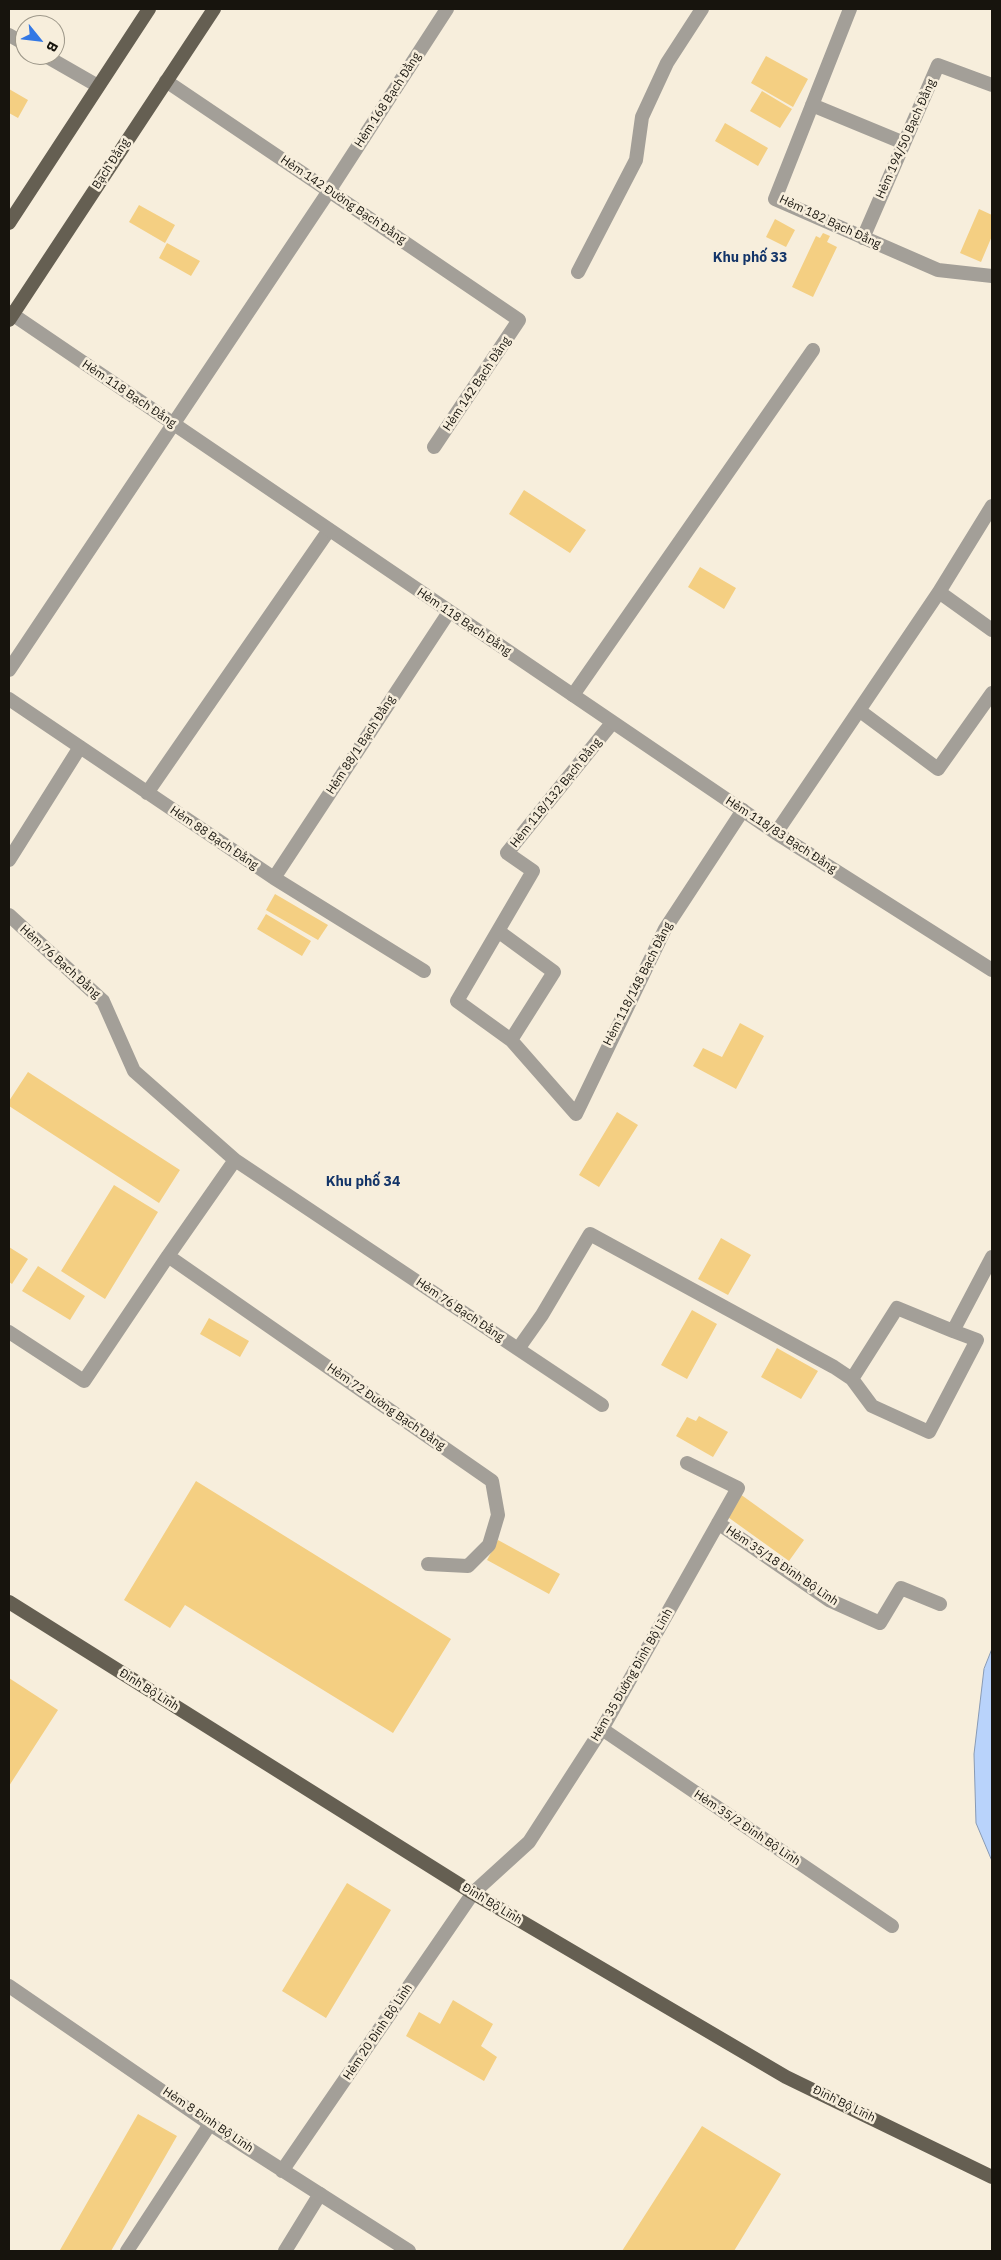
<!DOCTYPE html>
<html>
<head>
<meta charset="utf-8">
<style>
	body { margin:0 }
	#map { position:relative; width:1001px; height:2260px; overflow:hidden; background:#f7eedc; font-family:"IBM Plex Sans",sans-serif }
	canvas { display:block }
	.frame { position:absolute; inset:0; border:10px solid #17140d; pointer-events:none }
	.north { position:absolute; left:15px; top:15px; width:50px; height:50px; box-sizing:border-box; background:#f7eedc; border:1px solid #9d9789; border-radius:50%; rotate:119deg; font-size:14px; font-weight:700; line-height:20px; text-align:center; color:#17140d }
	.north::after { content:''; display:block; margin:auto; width:18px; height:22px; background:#3378e5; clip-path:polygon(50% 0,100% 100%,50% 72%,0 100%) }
</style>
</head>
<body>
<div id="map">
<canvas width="1001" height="2260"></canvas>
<div class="frame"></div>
<div class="north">B</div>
</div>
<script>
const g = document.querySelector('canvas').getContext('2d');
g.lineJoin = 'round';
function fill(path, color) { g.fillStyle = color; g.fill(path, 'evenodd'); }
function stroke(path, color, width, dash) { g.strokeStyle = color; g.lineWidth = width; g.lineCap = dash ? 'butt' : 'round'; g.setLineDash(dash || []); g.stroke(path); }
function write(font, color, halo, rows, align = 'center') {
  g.font = font + ' "IBM Plex Sans",sans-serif'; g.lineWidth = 5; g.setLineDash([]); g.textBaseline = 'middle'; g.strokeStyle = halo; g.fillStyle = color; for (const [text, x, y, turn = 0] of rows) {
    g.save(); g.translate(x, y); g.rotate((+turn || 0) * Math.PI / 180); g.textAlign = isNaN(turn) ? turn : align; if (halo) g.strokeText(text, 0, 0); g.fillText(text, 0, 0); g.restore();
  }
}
const water = new Path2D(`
	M992,1649V1861L976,1823L974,1754L984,1669Z`);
fill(water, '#b9d3fb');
stroke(water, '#889ab4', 1);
fill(new Path2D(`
	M766,56L808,79L793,107L751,83Z
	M9,89L28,100L18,118L9,113Z
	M762,91L792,109L780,128L750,111Z
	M725,123L768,148L758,166L715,141Z
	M139,205L175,225L165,243L129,222Z
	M979,209L992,215V236L981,262L960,253Z
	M775,219L795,230L786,247L766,237Z
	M823,233L830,236L827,242L837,247L813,297L792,287L816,236L820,238Z
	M167,243L200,261L191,276L159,258Z
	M524,490L586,530L570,553L509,514Z
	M700,567L736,588L724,609L688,587Z
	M275,894L328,925L318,940L266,910Z
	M266,914L311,941L302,956L257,929Z
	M740,1023L764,1036L736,1089L693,1066L703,1048L722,1057Z
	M28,1072L180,1170L159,1203L9,1106V1101Z
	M617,1112L638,1125L599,1187L579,1175Z
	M114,1185L158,1212L105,1299L61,1271Z
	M721,1238L751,1255L728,1295L698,1279Z
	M9,1247L28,1259L12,1284L9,1282Z
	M38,1266L85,1296L70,1320L22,1291Z
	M692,1310L717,1324L687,1379L661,1365Z
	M209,1318L249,1341L240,1357L200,1334Z
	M777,1348L818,1371L801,1399L761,1377Z
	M699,1416L728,1432L713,1457L676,1436L687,1417L696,1421Z
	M196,1481L451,1639L393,1733L185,1605L170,1628L124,1600Z
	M740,1494L804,1540L789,1561L725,1515Z
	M498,1540L560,1574L549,1594L487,1560Z
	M9,1678L58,1710L9,1786Z
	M347,1883L391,1910L326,2018L282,1991Z
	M453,2000L493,2024L481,2046L497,2057L484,2081L406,2036L419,2012L440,2024Z
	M138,2114L177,2136L111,2251H62L60,2250Z
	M702,2126L781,2174L734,2251H622Z`), '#f4cf82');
stroke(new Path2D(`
	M850,9L775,199L938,270L992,276
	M9,35L25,44
	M44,55L98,86
	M812,105L904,143
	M329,191L519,320L434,447
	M863,238L938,65L992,85
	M578,272L636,160L642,117L667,63L702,9
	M573,695L813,350
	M9,699L274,878L424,971
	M612,723L507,853L533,871L457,1001L511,1040L576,1114L665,929L743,810
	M147,793L329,530
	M9,860L80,747
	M274,878L449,612
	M9,915L103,1001L134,1071L235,1160L518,1349L542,1315L590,1234L834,1367L852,1379L872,1406L929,1432L977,1340L953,1331
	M498,931L554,972L511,1040
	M168,1256L235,1160
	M9,1332L84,1381L168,1256L492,1481L498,1515L489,1545L468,1566L428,1564
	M518,1349L602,1405
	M852,1379L897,1308L953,1331L992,1257
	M718,1523L829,1600L880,1623L901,1588L940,1604
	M602,1729L892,1926
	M473,1893L529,1842L602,1729L738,1488L687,1463
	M127,2251L210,2124
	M285,2251L320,2194`), '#a39f98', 14);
stroke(new Path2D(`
	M166,81L329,191
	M9,312L776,833L992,970
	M939,592L992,506
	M9,670L329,191L447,9
	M860,711L938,769L992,693
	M776,833L939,592L992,630
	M9,1986L210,2124L409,2251
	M282,2171L473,1893`), '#a39f98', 14);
stroke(new Path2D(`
	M9,223L149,9
	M9,320L214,9
	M9,1602L473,1893L786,2077L992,2177`), '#655f52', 14);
write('12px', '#17140d', '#f7eedc', [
	["Hẻm 168 Bạch Đằng",388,100,-57],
	["Hẻm 194/50 Bạch Đằng",906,139,-66],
	["Bạch Đằng",111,164,-57],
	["Hẻm 142 Đường Bạch Đằng",343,200,34],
	["Hẻm 182 Bạch Đằng",830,222,25],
	["Hẻm 142 Bạch Đằng",477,384,-56],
	["Hẻm 118 Bạch Đằng",129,394,34],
	["Hẻm 118 Bạch Đằng",464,622,34],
	["Hẻm 88/1 Bạch Đằng",361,745,-57],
	["Hẻm 118/132 Bạch Đằng",556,793,-51],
	["Hẻm 118/83 Bạch Đằng",781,835,33],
	["Hẻm 88 Bạch Đằng",214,838,34],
	["Hẻm 76 Bạch Đằng",60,962,42],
	["Hẻm 118/148 Bạch Đằng",638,984,-63],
	["Hẻm 76 Bạch Đằng",460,1310,34],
	["Hẻm 72 Đường Bạch Đằng",386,1407,35],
	["Hẻm 35/18 Đinh Bộ Lĩnh",782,1566,34],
	["Hẻm 35 Đường Đinh Bộ Lĩnh",632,1675,-60],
	["Đinh Bộ Lĩnh",149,1690,32],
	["Hẻm 35/2 Đinh Bộ Lĩnh",747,1828,34],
	["Đinh Bộ Lĩnh",492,1904,31],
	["Hẻm 20 Đinh Bộ Lĩnh",378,2032,-56],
	["Đinh Bộ Lĩnh",844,2104,26],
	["Hẻm 8 Đinh Bộ Lĩnh",208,2120,34]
]);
write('bold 14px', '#133468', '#f7eedc', [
	["Khu phố 33",750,258],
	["Khu phố 34",363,1182]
]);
</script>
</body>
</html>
